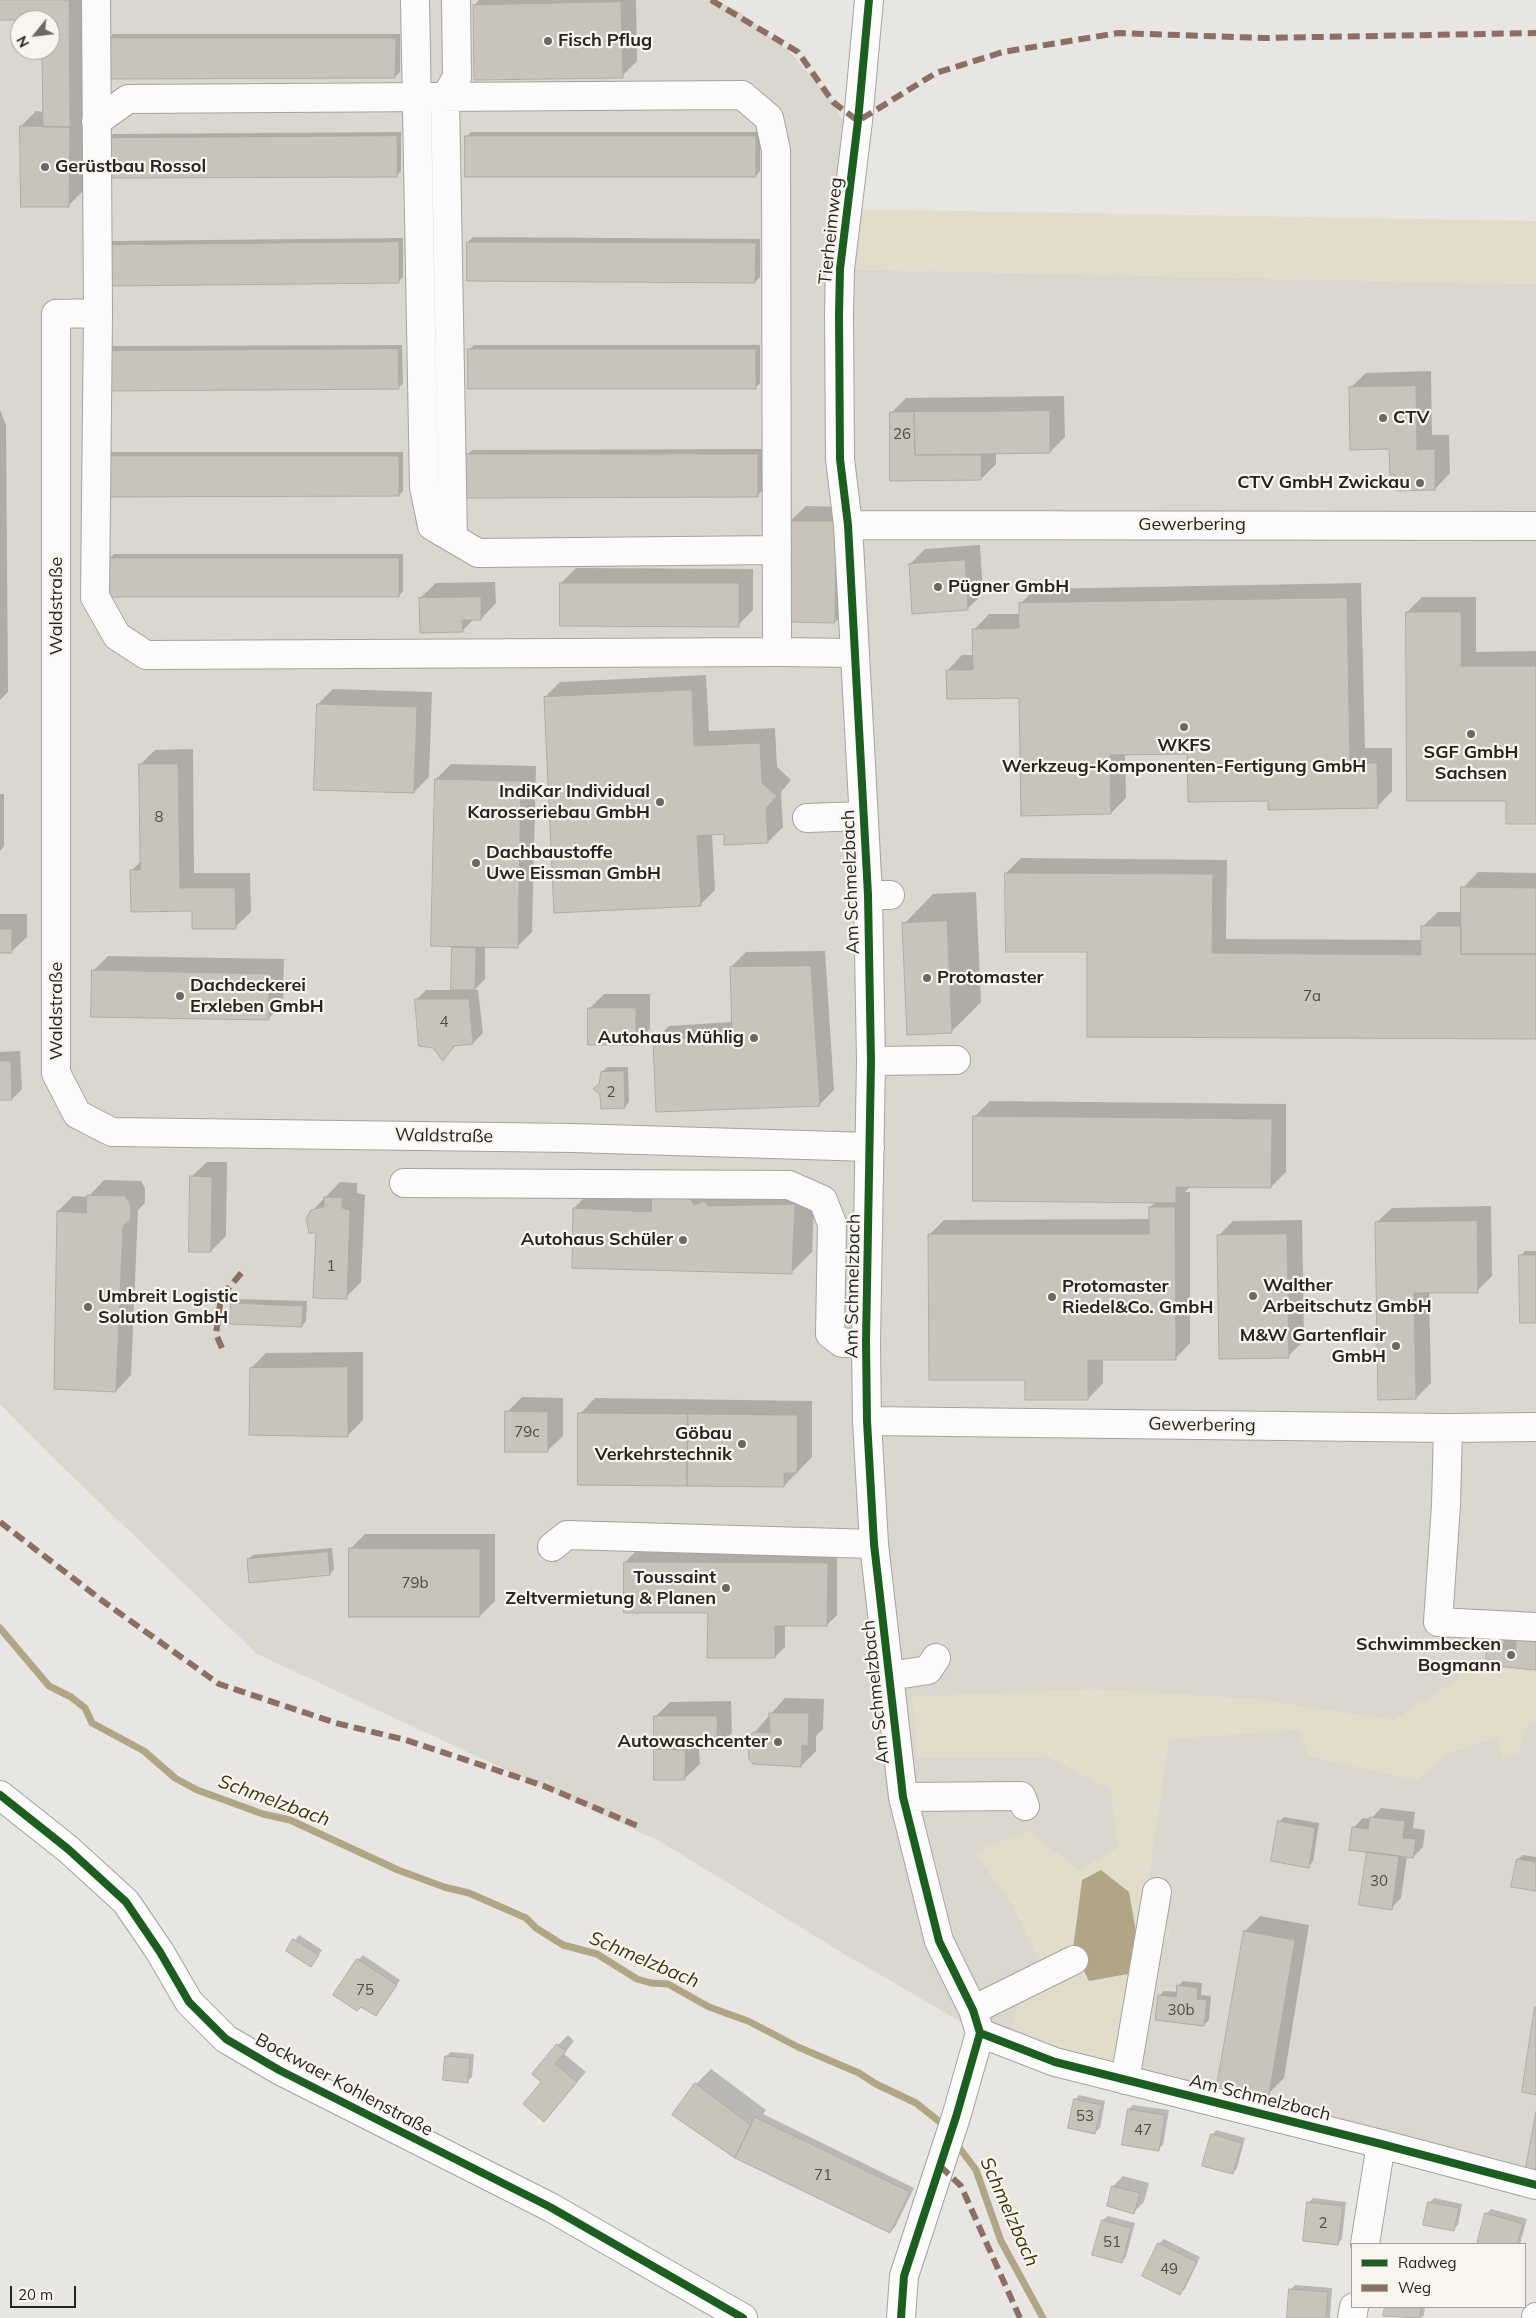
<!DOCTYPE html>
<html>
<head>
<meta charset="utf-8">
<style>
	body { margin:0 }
	#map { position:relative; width:1536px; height:2318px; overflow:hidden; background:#e8e6e2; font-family:Mulish,sans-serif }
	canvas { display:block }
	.legend { position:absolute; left:1351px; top:2243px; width:175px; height:65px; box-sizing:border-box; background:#f7f5ed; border:1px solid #a3a29c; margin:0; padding:6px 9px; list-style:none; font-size:15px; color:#262522 }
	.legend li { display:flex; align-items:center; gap:10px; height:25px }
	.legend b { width:25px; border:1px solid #a3a29c }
	.north { position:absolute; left:10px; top:10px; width:50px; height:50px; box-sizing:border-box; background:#f7f5ed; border:1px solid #a3a29c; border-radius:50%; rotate:241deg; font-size:14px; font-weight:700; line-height:20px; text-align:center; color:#262522 }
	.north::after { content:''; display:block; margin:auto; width:18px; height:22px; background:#6a6965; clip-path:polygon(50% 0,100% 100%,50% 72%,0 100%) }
	.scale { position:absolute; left:10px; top:2286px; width:66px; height:22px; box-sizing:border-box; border:2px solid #262522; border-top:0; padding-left:6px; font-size:15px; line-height:18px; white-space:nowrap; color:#262522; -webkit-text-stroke:4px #f7f5ed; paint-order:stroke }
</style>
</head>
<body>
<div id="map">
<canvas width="1536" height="2318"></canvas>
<ul class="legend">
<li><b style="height:6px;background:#1b5e20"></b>Radweg</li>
<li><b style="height:6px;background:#8d6e63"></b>Weg</li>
</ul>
<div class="north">N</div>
<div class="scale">20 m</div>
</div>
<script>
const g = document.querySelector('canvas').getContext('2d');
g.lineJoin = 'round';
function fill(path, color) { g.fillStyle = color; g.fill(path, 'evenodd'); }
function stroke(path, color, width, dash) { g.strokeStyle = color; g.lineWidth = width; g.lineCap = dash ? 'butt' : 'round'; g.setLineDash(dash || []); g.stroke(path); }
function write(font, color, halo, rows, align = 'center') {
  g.font = font + ' Mulish,sans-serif'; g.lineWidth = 4.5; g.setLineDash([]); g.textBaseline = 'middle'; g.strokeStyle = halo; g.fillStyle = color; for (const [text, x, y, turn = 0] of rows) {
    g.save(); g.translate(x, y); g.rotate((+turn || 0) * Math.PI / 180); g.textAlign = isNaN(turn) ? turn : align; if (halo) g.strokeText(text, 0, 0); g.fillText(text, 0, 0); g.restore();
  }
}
fill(new Path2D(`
	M0,0H713L737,10L791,53L833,102L844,124L840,269L1536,284V2184L980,2033L841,1952L661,1842L257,1654L45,1450L0,1404ZM20,20H50V50H20Z`), '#dad8ce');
fill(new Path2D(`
	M847,209L1536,221V284L840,269Z
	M1486,1661L1494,1668L1536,1672V1719L1528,1723L1518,1752L1502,1759L1498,1737L1448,1754L1417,1780L1310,1757L1299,1730L1169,1739L1149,1878L1171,1933L1139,1972L1124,2069L1060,2049L1012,2027L1019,1998L1048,1978L1011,1903L974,1852L1028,1831L1079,1870L1118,1848L1111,1790L1049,1757L918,1758L912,1697L1095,1689L1256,1699L1394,1720Z`), '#e2ddca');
fill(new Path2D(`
	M1101,1870L1129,1892L1139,1949V1972L1089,1981L1073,1949L1082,1880Z`), '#b0a686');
fill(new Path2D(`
	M0,0H83L84,190L69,205L21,126L36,111L44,112L43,50H50V20L0,19Z
	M479,0H636L637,61L622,76L474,6Z
	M113,34H400V72L395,77L109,39Z
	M401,132V171L397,175L108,138L113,134Z
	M471,132H760V171L756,176L467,136Z
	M473,237L760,239V277L755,282L468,242Z
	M403,238V277L398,282L108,246L112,241Z
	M402,345L403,384L398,388L108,351L112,346Z
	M474,345H760V383L756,387L469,350Z
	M1431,371L1432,435H1449L1450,473L1435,489L1396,474L1390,448L1350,388L1366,373Z
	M1064,396L1065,437L1050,452L996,453V464L981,479L892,480L891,413L906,398Z
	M0,410L6,425L8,692L0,700Z
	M762,449V491L758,495L467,455L472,450Z
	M112,452H403V491L399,495L107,457Z
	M806,506L851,507L850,607L835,622L790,521Z
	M980,545L983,594L967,609L910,564L925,549Z
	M114,554H403V591L399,596L109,559Z
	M576,568L753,569V610L738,625L561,583Z
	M495,582L496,603L481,619H474L462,631L420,598L436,583Z
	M1361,583L1365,748H1392V791L1377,807L1269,800L1188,753L1125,754L1126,798L1111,813L1020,697L947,671L962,655H974V630L989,614H1020V604L1035,589Z
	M1422,597H1476V652L1536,651V823L1507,799L1407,612Z
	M706,675L709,731L775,728L777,767L791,780L781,792L783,827L768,842L725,844V833L712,834L715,890L700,905L545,697L560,682Z
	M333,689L432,692L429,777L414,792L318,704Z
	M193,749L194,873H250L251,912L235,927L194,909L132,870L142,860L140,765L155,750Z
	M451,764L536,766L532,932L517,947L485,946V979L474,990H478L483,1033L473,1043L456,1045L443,1059L416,1000L426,990H452L454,948L456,946L436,779Z
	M0,794H4V846L0,851Z
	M1021,858L1227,860L1226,939L1422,940V927L1438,912H1463V888L1478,872L1536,873V1038L1089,951L1006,873Z
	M976,892L981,1002L951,1032L904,924L933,894Z
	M0,914H27V937L11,952H0Z
	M825,951L834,1090L819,1105L654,1041L669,1026L732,1022L731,967L746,952Z
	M108,956L284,959L283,1004L268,1019L93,971Z
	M604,994H650V1029L635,1044L589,1009Z
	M20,1051L22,1089L12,1099H0V1052Z
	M607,1067H628L629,1102L625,1107L600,1084L602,1072Z
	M990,1101L1286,1104V1172L1271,1187L1191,1186L1185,1192H1190V1343L1175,1359H1103V1383L1088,1399L1026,1379L929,1235L944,1220L1150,1219V1207L1156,1202L975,1116Z
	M207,1162H227L226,1236L211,1251L191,1177Z
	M104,1180L141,1181L145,1188V1203L138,1210L131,1375L116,1391L58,1211L73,1196L88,1197Z
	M340,1182L357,1183V1193L365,1195L361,1282L346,1297L312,1211Z
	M815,1185L812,1252L792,1272L574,1208L594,1188Z
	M1491,1206L1492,1276L1477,1291L1429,1292L1431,1383L1416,1398L1376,1223L1392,1208Z
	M1302,1220L1304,1341L1288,1356L1218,1236L1233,1221Z
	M1525,1251H1536V1322L1521,1256Z
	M236,1299L307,1301L306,1321L302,1326L232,1304Z
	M363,1352V1420L348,1435L251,1368L266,1353Z
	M522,1397L563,1398V1436L547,1451L507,1412Z
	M595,1398L812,1401V1457L784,1486L580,1414Z
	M365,1534H495V1601L480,1616L350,1549Z
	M332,1548L334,1569L330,1574L248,1560L253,1555Z
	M635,1552L837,1553V1615L827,1625L785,1624V1647L775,1657L709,1612L625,1562Z
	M1536,1626V1668L1499,1659L1489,1637Z
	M785,1698L824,1699L823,1729L816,1736V1751L801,1766L754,1733Z
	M731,1701L732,1733L717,1748H699L700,1764L684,1779H655V1717L670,1702Z
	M1381,1808L1415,1812L1413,1828L1425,1830L1423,1847L1413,1857L1407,1856L1401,1898L1391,1908L1368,1851L1353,1828L1363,1818L1371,1819Z
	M1284,1817L1319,1823L1313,1862L1308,1866L1279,1822Z
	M1523,1855L1536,1857V1890L1518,1859Z
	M1260,1916L1309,1925L1284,2078L1268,2094L1245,1931Z
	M299,1935L322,1950L311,1965L287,1951Z
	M363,1955L400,1980L376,2015L358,1960Z
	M1183,1981L1202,1983L1201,1995L1211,1996L1209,2020L1204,2025L1160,1995L1164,1991L1178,1992V1986Z
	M568,2035L574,2041L564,2054L586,2072L544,2120L543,2082L558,2045Z
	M451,2052L474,2054L472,2077L468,2081L446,2056Z
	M711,2069L766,2110L763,2114L914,2188L895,2227L890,2232L736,2157L674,2114L696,2084Z
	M1079,2095L1105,2101L1100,2128L1095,2132L1075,2100Z
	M1133,2105L1169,2110L1163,2145L1158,2149L1129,2109Z
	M1216,2130L1245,2138L1237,2168L1233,2173L1212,2135Z
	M1123,2176L1149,2183L1144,2202L1134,2212L1108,2206L1113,2186Z
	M1313,2198L1346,2202L1342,2239L1338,2244L1308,2203Z
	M1434,2198L1462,2204L1458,2225L1454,2229L1429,2203Z
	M1491,2209L1527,2219L1520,2244H1478L1486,2214Z
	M1108,2216L1135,2223L1126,2257L1121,2262L1103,2220Z
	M1164,2239L1200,2257L1185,2289L1180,2293L1144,2276L1159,2244Z
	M1295,2285L1332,2288L1330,2318H1288L1291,2289Z
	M1386,2307H1425L1424,2315L1421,2318L1385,2315Z`), '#0003');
stroke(new Path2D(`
	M0,1628L49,1686L71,1697L85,1708L92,1723L144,1751L175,1778L197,1790L263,1814L290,1820L398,1870L444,1887L469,1893L526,1918L536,1928L563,1945L597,1954L637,1979L651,1983L668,1984L709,2007L748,2021L798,2047L859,2073L876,2084L916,2103L940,2122L946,2129
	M955,2142L976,2170L1001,2241L1043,2318`), '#b0a686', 7);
const building = new Path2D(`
	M0,0H69L70,127H43L42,50H50V20H0Z
	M621,2L623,78L474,80L473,5Z
	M107,38H396L395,78L108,79Z
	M20,126L70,127L69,207H21Z
	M397,136V177L107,178V138Z
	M465,136H756V177H465Z
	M399,242V283L107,286L106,245Z
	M467,242L756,243L755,283L467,281Z
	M398,349L399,389L107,391V351Z
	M468,349H756V389H468Z
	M1416,386L1417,450L1435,449V490L1395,491V475H1390L1389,449L1350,450L1349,387Z
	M1050,411V453L915,455L914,412Z
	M890,412H914L915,455H981V480L890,481Z
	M466,454H758V497L466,498Z
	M106,456H399V496L106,497Z
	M789,521H836L835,623L788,622Z
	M108,558H399V597H108Z
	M965,560L968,610L912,614L909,564Z
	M560,583H739V627L560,626Z
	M481,597V620H462L463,632L420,633L419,598Z
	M1347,598L1350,763H1377L1378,808L1268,810V801L1188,802L1187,754L1110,755L1111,814L1021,816L1019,698L947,699L946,670H973L972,629L1019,628V603Z
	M1406,612H1461V666H1536V824H1506V801H1407Z
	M692,690L694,746L760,743L762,783L777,796L766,808L768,843L724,845V834L697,836L701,906L554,913L544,697Z
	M317,704L417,707L414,793L314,790Z
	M139,764H178L180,888H235L236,929H192V911L131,912L130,870H140Z
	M435,779L521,781L518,948L431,946Z
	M1005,873L1213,874L1212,953L1421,955V926H1461V954H1536V1039L1087,1037V952H1006Z
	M1461,887L1536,888V954H1461Z
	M947,921L952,1033L907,1035L902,923Z
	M0,929H12V953H0Z
	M452,947L476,948L475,990H451Z
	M811,966L820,1106L656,1112L653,1040L732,1035L730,967Z
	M92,970L269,974V1020L91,1017Z
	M415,999H469L473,1044L454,1046L443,1061L433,1048L419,1046Z
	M588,1008H636V1045H588Z
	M0,1061H11L12,1100H0Z
	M624,1071L625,1108L601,1109L600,1095L593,1089L599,1084L601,1072Z
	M973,1116L1272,1119L1271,1188L1176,1187V1203L973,1201Z
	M190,1176L212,1177L211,1252H189Z
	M652,1193H687L694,1205L704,1201L708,1206L795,1204L792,1274L572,1268L573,1208L651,1212Z
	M87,1195L125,1196L130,1204L131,1219L123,1226L116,1392L54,1389L57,1211L86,1213Z
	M324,1197L342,1198V1208L350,1210L347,1299L313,1298L316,1233H309L306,1219L311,1210L324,1207Z
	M1149,1207H1175L1176,1360H1088V1400H1025V1380H929L928,1234H1149Z
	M1477,1221L1478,1293H1414L1416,1399L1378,1400L1375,1222Z
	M1287,1234L1289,1358L1219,1359L1217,1235Z
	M1519,1255H1536V1323H1520Z
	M231,1303L303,1306L302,1327L230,1324Z
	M348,1367V1437L249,1435L250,1368Z
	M505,1411L548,1412V1452H505Z
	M578,1413L688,1414L687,1486L578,1485Z
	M688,1414L797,1415V1473H784V1487L687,1486Z
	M349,1548L480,1549V1617H349Z
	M328,1552L330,1575L249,1583L247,1559Z
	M624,1562L828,1563L827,1626H775V1658H707L708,1613H624Z
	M1488,1637L1505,1638L1503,1649L1515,1651L1516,1640L1536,1642V1670L1497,1666V1660L1486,1659Z
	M769,1713H809L808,1746L802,1745L801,1767L753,1764L749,1759L748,1738L753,1732L770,1733Z
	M654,1716H717V1749H654Z
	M654,1749L685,1750V1780H654Z
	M1370,1817L1405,1821L1403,1838L1416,1839L1413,1858L1349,1850L1352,1827L1368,1829Z
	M1278,1821L1315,1828L1309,1868L1271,1861Z
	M1367,1852L1399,1856L1392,1910L1359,1905Z
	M1517,1859L1536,1862V1891L1511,1887Z
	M1244,1931L1295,1940L1269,2095L1217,2086Z
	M293,1939L319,1955L311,1967L286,1951Z
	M357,1959L397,1985L376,2016L361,2007L357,2011L333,1995Z
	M1177,1985L1198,1988L1197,1999L1207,2000L1204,2026L1155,2020L1158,1995L1176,1997Z
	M1535,2007H1536V2095L1522,2092Z
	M557,2044L566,2051L555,2064L577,2082L544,2122L523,2104L541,2082L532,2074Z
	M445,2056L470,2058L468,2083L443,2080Z
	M695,2083L751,2125L735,2158L672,2115Z
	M1074,2099L1102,2105L1095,2134L1068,2128Z
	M1128,2109L1165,2115L1159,2151L1122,2145Z
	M1536,2112V2175L1525,2173Z
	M755,2117L910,2192L890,2233L735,2158Z
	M1211,2134L1242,2143L1233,2174L1202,2166Z
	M1112,2186L1140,2193L1134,2214L1107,2206Z
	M1307,2202L1343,2206L1338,2245L1303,2241Z
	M1428,2202L1459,2208L1454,2231L1423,2225Z
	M1485,2213L1523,2224L1517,2244H1477Z
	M1102,2220L1131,2228L1122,2263L1092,2255Z
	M1158,2243L1197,2262L1180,2295L1142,2276Z
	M1289,2289L1328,2292L1326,2318H1287Z
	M1385,2307H1421L1420,2318L1383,2316Z`);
fill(building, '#c8c4ba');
stroke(building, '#adaca9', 1);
const minor = new Path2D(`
	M96,0L98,313L95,597L117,636L146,655L777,652L854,653
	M415,0L424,487L432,526L478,553L777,550
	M869,0L858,121L840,269L839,314L840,459L848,525L868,895L871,1061L866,1342L867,1421L874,1544L903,1797L939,1941L973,2010L980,2033L956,2117L904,2276L901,2318
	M96,122L128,99L742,95L769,118L776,150L777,652
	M98,313L56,314V1073L77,1114L112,1132L573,1138L870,1147
	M848,525L1536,526
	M453,538L445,98L457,77L456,0
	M807,818L863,816
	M868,895H890
	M871,1061L956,1060
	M404,1183L789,1185L823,1200L832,1224L830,1334L842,1343L866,1342
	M867,1421L1448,1428L1536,1427
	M1448,1428L1446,1505L1438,1622L1536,1627
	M552,1547L567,1535L874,1544
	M890,1676L928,1670L936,1658
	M0,1795L68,1849L126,1902L160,1952L189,2002L226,2039L279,2070L550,2207L743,2318
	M903,1797L1021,1796L1025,1806
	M973,2010L1074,1960
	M980,2033L1055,2062L1381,2144L1536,2185
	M1125,2080L1157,1892
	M1365,2244L1381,2144
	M1352,2318L1354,2307
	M1536,2318V2317`);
stroke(minor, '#a4a3a1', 30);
stroke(minor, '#fcfbfb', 28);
stroke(new Path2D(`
	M711,0L798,52L833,102L858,121L936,73L1003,52L1118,33L1264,38L1536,33
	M222,1348L216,1334L221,1297L243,1271
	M0,1522L104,1602L219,1684L336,1723L406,1740L544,1786L640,1827
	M940,2166L961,2186L1020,2318`), '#8d6e63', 6, [12, 6]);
stroke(new Path2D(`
	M869,0L858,121L840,269L839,314L840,459L848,525L868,895L871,1061L866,1342L867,1421L874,1544L903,1797L939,1941L973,2010L980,2033L956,2117L904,2276L901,2318
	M0,1795L68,1849L126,1902L160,1952L189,2002L226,2039L279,2070L550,2207L743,2318
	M980,2033L1055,2062L1381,2144L1536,2185`), '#1b5e20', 8);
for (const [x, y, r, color] of [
	[548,41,5,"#6a6965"],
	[45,167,5,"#6a6965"],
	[1383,418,5,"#6a6965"],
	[1420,483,5,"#6a6965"],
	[938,587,5,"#6a6965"],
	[1184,727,5,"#6a6965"],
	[1471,734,5,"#6a6965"],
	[660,802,5,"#6a6965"],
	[476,863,5,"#6a6965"],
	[927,978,5,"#6a6965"],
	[180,996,5,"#6a6965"],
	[754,1038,5,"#6a6965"],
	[683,1240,5,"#6a6965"],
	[1253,1296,5,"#6a6965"],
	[1052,1297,5,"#6a6965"],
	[88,1307,5,"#6a6965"],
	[1396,1346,5,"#6a6965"],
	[742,1444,5,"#6a6965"],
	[726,1588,5,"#6a6965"],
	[1511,1655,5,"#6a6965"],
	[778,1742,5,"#6a6965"]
]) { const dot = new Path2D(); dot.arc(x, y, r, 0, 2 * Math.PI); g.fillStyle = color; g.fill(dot); stroke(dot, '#f7f5ed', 2); }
write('15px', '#4e4d48', null, [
	["26",902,434],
	["8",159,817],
	["7a",1312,996],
	["4",444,1022],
	["2",611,1092],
	["1",331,1266],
	["79c",527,1432],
	["79b",415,1583],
	["30",1379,1881],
	["75",365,1990],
	["30b",1181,2010],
	["53",1085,2116],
	["47",1143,2130],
	["71",823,2175],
	["2",1323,2223],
	["51",1112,2242],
	["49",1169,2269]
]);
write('bold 18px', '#262522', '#f7f5ed', [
	["Fisch Pflug",558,41],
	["Gerüstbau Rossol",55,167],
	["CTV",1393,418],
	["CTV GmbH Zwickau",1410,483,"right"],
	["Pügner GmbH",948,587],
	["WKFS",1184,746,"center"],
	["Werkzeug-Komponenten-Fertigung GmbH",1184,767,"center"],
	["SGF GmbH",1471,753,"center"],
	["Sachsen",1471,774,"center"],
	["IndiKar Individual",650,792,"right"],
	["Karosseriebau GmbH",650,813,"right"],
	["Dachbaustoffe",486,853],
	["Uwe Eissman GmbH",486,874],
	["Protomaster",937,978],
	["Dachdeckerei",190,986],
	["Erxleben GmbH",190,1007],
	["Autohaus Mühlig",744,1038,"right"],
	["Autohaus Schüler",673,1240,"right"],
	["Walther",1263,1286],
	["Arbeitschutz GmbH",1263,1307],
	["Protomaster",1062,1287],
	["Riedel&Co. GmbH",1062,1308],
	["Umbreit Logistic",98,1297],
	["Solution GmbH",98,1318],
	["M&W Gartenflair",1386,1336,"right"],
	["GmbH",1386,1357,"right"],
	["Göbau",732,1434,"right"],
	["Verkehrstechnik",732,1455,"right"],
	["Toussaint",716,1578,"right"],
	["Zeltvermietung & Planen",716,1599,"right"],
	["Schwimmbecken",1501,1645,"right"],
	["Bogmann",1501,1666,"right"],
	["Autowaschcenter",768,1742,"right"]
], 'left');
write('18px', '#262522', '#f7f5ed', [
	["Tierheimweg",831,231,-84],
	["Gewerbering",1192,525],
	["Waldstraße",57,606,-90],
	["Am Schmelzbach",851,882,-92],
	["Waldstraße",57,1011,-90],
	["Waldstraße",444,1136,1],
	["Am Schmelzbach",853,1286,-89],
	["Gewerbering",1202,1425,1],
	["Am Schmelzbach",876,1692,-96],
	["Bockwaer Kohlenstraße",344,2085,28],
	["Am Schmelzbach",1260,2098,14]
]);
write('italic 19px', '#3f340f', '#f7f5ed', [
	["Schmelzbach",274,1801,20],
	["Schmelzbach",644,1960,23],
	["Schmelzbach",1009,2212,66]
]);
</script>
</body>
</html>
